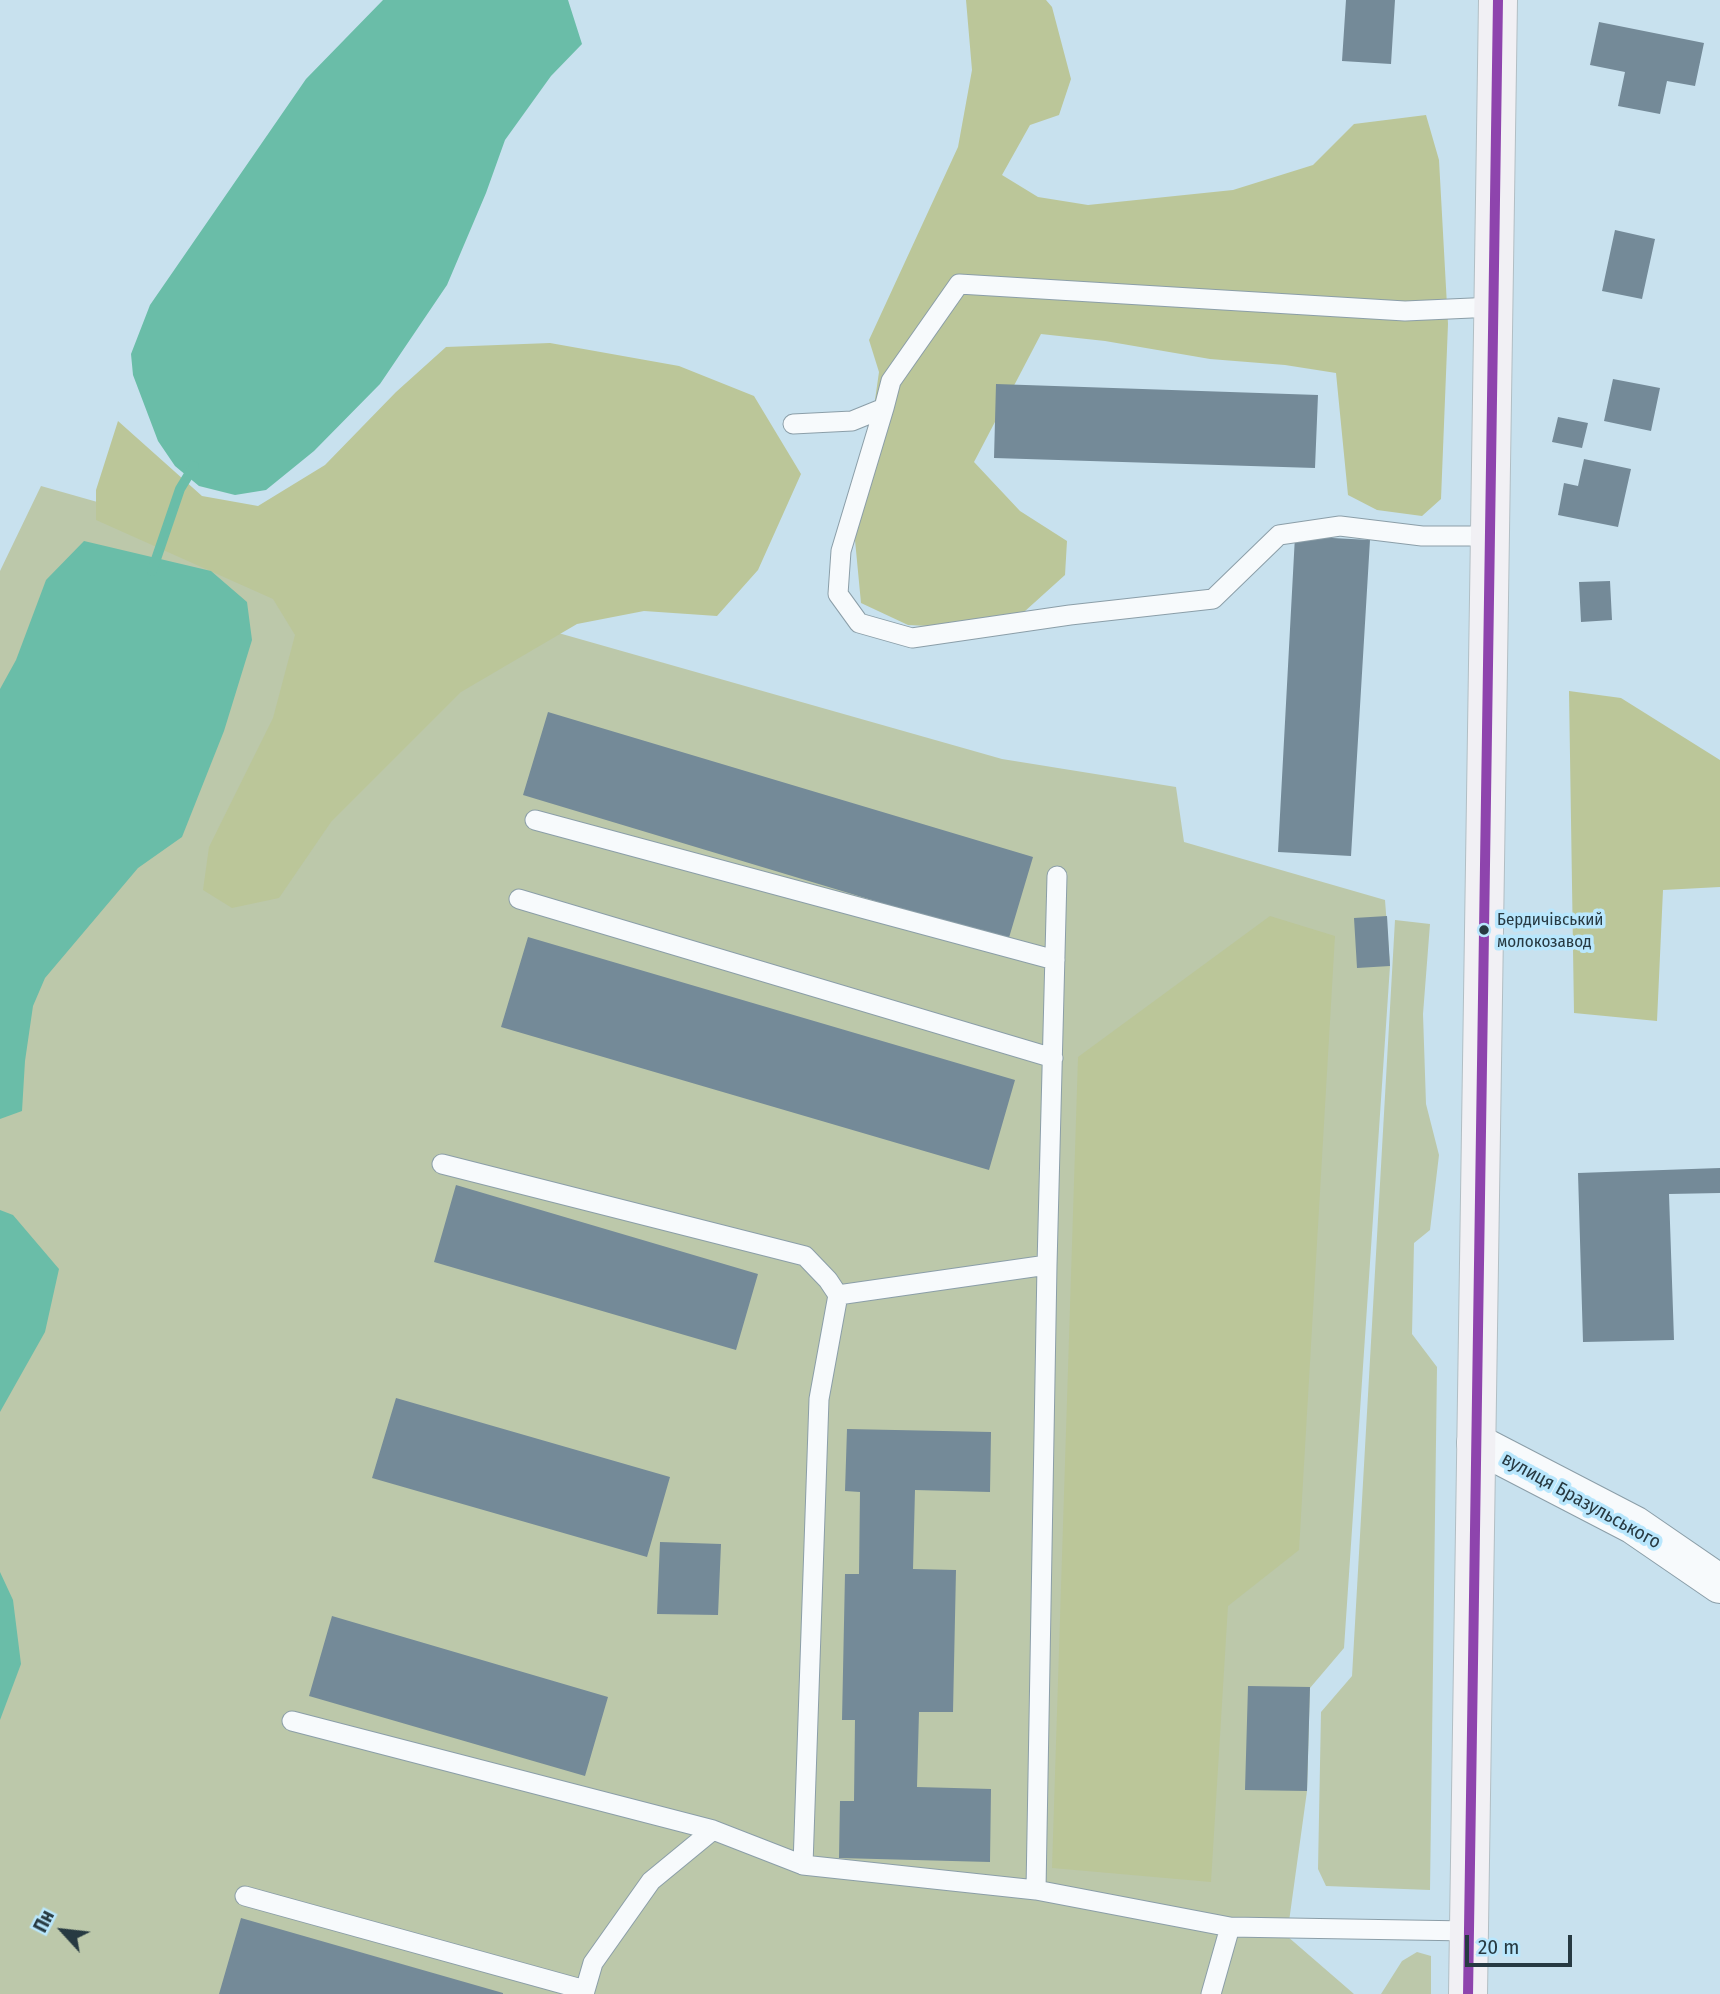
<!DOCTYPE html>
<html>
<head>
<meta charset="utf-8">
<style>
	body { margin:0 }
	#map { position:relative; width:1720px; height:1994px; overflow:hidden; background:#c8e1ee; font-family:"Fira Sans Condensed",sans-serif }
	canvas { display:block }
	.north { position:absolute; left:28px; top:1896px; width:70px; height:70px; -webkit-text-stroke:5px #b9e7fd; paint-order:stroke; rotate:297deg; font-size:19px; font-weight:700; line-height:28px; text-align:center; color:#273a42 }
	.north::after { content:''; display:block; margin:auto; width:24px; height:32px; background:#273a42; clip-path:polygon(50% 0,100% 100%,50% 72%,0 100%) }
	.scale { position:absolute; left:1465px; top:1935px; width:107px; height:32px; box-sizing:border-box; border:4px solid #273a42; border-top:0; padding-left:9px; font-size:21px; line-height:24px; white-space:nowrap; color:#273a42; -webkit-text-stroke:5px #b9e7fd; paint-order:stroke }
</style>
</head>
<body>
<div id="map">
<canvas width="1720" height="1994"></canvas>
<div class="north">Пн</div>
<div class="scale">20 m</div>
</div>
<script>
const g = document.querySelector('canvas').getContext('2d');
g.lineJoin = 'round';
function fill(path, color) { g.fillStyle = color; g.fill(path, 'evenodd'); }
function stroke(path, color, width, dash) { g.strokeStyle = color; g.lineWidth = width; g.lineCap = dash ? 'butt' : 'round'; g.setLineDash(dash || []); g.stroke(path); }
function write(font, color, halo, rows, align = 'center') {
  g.font = font + ' "Fira Sans Condensed",sans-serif'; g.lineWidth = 7; g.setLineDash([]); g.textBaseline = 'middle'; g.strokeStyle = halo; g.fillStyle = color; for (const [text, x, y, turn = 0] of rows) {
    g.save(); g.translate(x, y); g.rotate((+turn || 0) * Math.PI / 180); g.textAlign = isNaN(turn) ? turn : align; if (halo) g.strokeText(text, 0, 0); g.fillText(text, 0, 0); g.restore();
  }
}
fill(new Path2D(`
	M41,486L1002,759L1176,787L1184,842L1385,900L1390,966L1344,1648L1310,1688L1307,1791L1287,1936L1354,1994H0V571Z
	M1395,920L1430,924L1423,1014L1426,1104L1439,1155L1430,1230L1414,1243L1412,1334L1437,1367L1430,1890L1326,1886L1318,1869L1321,1712L1352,1676Z
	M1417,1952L1431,1956V1994H1381L1402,1961Z`), '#bcc8aa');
fill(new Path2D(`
	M966,0H1046L1052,7L1071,79L1059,115L1030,125L1002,175L1038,197L1088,205L1233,190L1313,165L1354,124L1426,115L1439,160L1448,324L1441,499L1422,516L1377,510L1348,495L1336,373L1285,365L1210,359L1105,341L1041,334L974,462L1020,511L1067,541L1065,575L1014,621L970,628L908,625L861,603L855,540L879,372L869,340L958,147L972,70Z
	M550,343L679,366L754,396L801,474L758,570L717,616L644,611L577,624L461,692L331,822L279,898L232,908L203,890L209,847L273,718L295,635L273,599L96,520V490L118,421L202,496L258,506L325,465L396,392L446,347Z
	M1569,691L1621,698L1720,760V887L1663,890L1657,1021L1574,1013Z
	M1270,916L1335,936L1299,1550L1228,1606L1211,1882L1052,1868L1078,1057Z`), '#bbc699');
fill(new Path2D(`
	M383,0H568L582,44L551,76L505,140L486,193L447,285L380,384L314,451L266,490L235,495L199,486L175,466L158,441L133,375L131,354L150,305L306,79Z
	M84,541L211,571L247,602L252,640L224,731L182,837L138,868L45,978L33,1006L25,1061L22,1111L0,1119V689L16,660L46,580Z
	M0,1210L13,1215L59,1269L45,1332L0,1412Z
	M0,1572L13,1600L21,1664L0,1720Z`), '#6abda8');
stroke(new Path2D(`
	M152,571L180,489L194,466`), '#6abda8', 10);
fill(new Path2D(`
	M1346,0H1395L1391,64L1342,61Z
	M1599,22L1704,43L1695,86L1667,81L1660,114L1618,106L1625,72L1590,65Z
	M1615,230L1655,239L1642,299L1602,291Z
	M1613,379L1660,388L1651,431L1604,421Z
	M996,384L1318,395L1315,468L994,458Z
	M1558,417L1588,423L1582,448L1552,442Z
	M1584,459L1631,469L1618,527L1558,515L1564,483L1578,486Z
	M1295,536L1370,540L1351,856L1278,852Z
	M1610,581L1612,620L1581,622L1579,582Z
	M548,712L1033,857L1008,941L523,795Z
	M1387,916L1390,966L1357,968L1354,918Z
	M528,937L1015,1080L989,1170L501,1027Z
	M1720,1168V1193L1669,1194L1674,1340L1583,1342L1578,1173Z
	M456,1185L758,1274L736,1350L434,1262Z
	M396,1398L670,1477L647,1557L372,1478Z
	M847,1429L991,1432L990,1492L915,1490L913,1569L956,1570L953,1712H919L917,1787L991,1789L990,1862L839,1858L840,1801H854L855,1720H842L845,1574H859L860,1492L845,1491Z
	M660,1542L721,1544L718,1615L657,1614Z
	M332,1616L608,1697L585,1776L309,1696Z
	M1248,1686L1310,1687L1307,1791L1245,1790Z
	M241,1918L503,1993V1994H219Z`), '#748a98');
const service = new Path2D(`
	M884,408L841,551L838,594L859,623L912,638L1070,615L1213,599L1279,535L1340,526L1422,536H1490
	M793,424L852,421L884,408L891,381L959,284L1405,311L1494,307
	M535,820L1055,960
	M1057,876L1047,1265L1036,1890L1230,1927L1468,1931
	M519,899L1053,1058
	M442,1164L805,1256L828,1280L838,1295L819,1399L803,1865
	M838,1295L1047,1265
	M292,1721L713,1830
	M245,1896L585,1990
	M584,1994L593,1963L651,1881L713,1830L803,1865L1036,1890
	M1211,1994L1230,1927`);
const minor = new Path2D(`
	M1476,1443L1634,1525L1720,1584`);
const primary = new Path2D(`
	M1468,1994L1498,0`);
stroke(service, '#8b9ea8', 21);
stroke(minor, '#8b9ea8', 40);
stroke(primary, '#b1bec4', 40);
stroke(service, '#f7fafc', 19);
stroke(minor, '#f7fafc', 38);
stroke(primary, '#f1f0f4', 38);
stroke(new Path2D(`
	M1468,1994L1498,0`), '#8e44ad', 10);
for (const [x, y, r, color] of [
	[1484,930,6,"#273a42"]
]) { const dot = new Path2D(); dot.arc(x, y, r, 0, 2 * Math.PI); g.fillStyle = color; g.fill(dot); stroke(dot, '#b9e7fd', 2.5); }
write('17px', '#273a42', '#b9e7fd', [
	["Бердичівський",1497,920],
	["молокозавод",1497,942]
], 'left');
write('19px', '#273a42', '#b9e7fd', [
	["вулиця Бразульського",1581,1501,29]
]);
</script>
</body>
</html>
